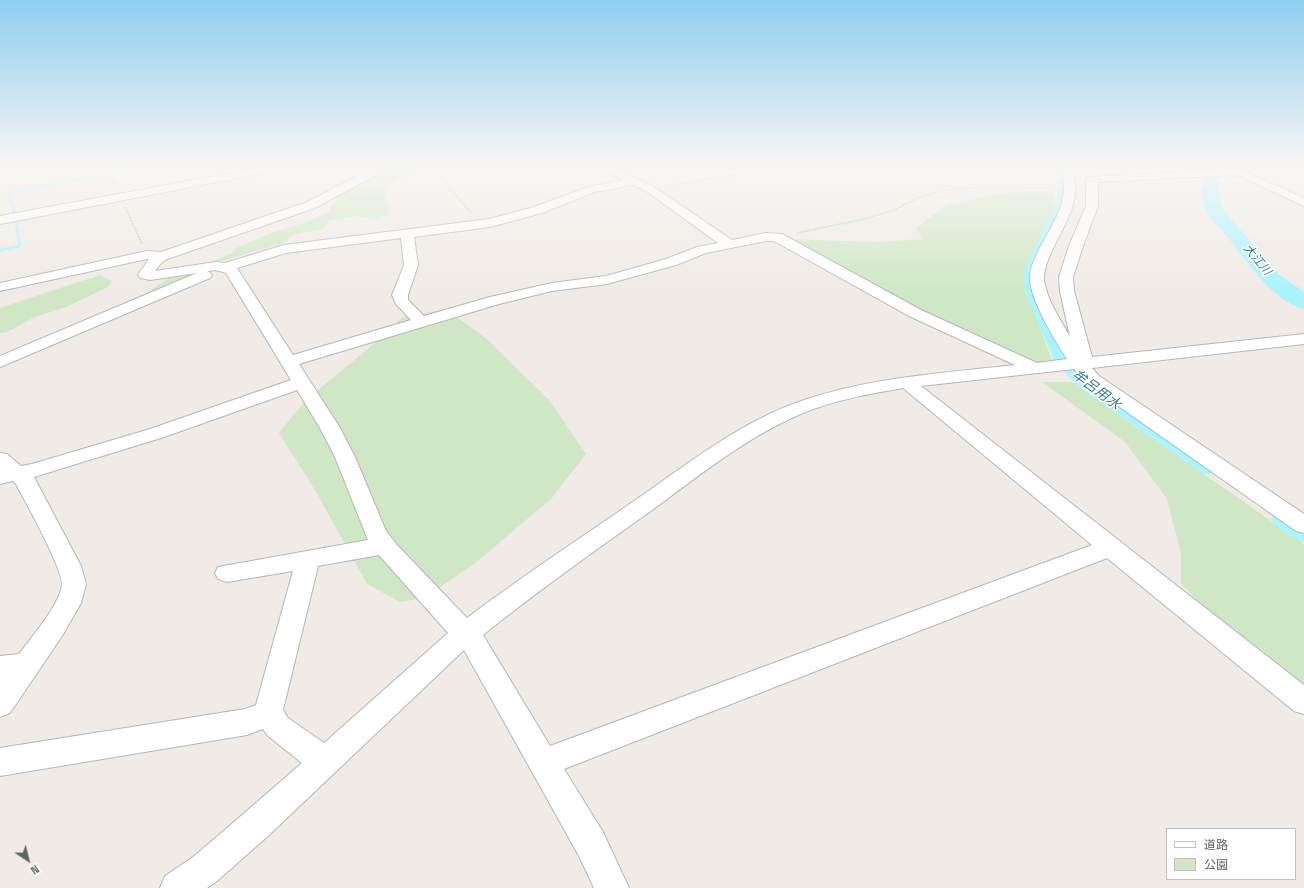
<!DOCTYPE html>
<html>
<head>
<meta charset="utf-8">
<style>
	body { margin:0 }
	#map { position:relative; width:1304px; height:888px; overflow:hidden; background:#f0ebe7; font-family:"Space Grotesk","Noto Sans JP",sans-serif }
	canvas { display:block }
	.legend { position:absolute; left:1166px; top:828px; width:130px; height:52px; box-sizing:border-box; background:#fff; border:1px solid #bfc1c2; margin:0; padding:5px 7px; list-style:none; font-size:12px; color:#5e6567 }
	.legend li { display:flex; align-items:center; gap:8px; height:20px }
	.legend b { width:20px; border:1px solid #bfc1c2 }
	.north { position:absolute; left:8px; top:840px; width:40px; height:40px; -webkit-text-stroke:3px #fff; paint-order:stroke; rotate:145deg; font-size:11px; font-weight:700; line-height:16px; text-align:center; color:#5e6567 }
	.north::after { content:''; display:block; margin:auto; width:14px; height:18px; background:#5e6567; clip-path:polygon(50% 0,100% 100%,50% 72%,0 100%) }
</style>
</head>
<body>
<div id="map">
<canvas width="1304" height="888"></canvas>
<ul class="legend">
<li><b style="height:5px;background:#fff"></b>道路</li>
<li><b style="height:11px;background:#cfe7c4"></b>公園</li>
</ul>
<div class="north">N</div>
</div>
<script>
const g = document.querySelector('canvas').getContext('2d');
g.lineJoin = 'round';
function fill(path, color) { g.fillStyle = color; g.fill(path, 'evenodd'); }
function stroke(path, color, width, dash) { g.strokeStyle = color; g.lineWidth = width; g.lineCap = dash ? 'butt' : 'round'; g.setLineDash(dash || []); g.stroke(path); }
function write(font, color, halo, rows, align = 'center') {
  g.font = font + ' "Space Grotesk","Noto Sans JP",sans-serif'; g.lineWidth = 3; g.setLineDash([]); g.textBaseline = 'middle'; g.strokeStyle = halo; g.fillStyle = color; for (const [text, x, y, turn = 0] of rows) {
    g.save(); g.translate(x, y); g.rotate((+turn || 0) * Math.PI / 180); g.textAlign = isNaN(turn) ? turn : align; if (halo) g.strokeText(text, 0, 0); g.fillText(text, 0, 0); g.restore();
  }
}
fill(new Path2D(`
	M397,167H428L429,168C410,179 393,172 384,197L389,203L388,215L375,219L353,216L329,220L324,228L319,230L294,234L284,243L222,261L193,278L157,291L150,290L169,278L232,253L236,248L276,231L308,222L330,211L331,206L338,201L335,197L336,193L362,178L377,176Z
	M1024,191L1056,193L1049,223L1037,246L1030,275L1031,303L1055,368L1039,367L919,311L787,239L877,242L923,239L916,228L945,206L995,194Z
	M100,275L112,281L108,287L66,307L35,317L7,332L0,333V308Z
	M446,309L488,340L550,401L586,454L551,499L473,565L424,598L400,602L367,584L315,490L279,433L306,400L376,342L403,317Z
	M1042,382H1072L1304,544V685L1215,617L1181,584V553L1167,499L1125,442Z`), '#cfe7c4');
stroke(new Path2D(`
	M119,173L150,167
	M15,215L9,192L105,175
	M0,250L20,246L15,219`), '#a9f4ff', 3);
fill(new Path2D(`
	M1055,167H1065L1068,185L1066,201L1035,272L1037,292L1069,360L1088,380L1214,465L1217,469L1214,473L1208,475L1202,473L1078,386L1055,362L1025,292L1023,272L1056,201L1058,185Z
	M1281,512L1288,514L1304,525V542C1293,539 1277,529 1271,519L1274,514Z`), '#a9f4ff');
fill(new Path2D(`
	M1209,167H1225L1220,177L1218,187L1221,207L1278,274L1304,292V309C1272,301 1245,259 1225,234C1218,226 1209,217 1204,208C1198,194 1202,179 1209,167Z`), '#a9f4ff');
const minor = new Path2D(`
	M263,167H285L280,170L0,224V216Z
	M375,167H388L387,169L315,208L167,259L161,263L155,271L216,262L225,263L284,245L489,219L534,207L588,187L623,180L602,169L601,167H614L654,187L732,240L766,233L782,234L921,310L1037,363L1067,359C1055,341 1031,301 1030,279C1029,271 1033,263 1036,256C1051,224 1072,203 1061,167H1071C1084,202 1063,225 1050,255C1047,262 1044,271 1044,279C1046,299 1061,320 1070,337L1060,291L1059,277L1069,246L1086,206V179L1088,177L1239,169L1304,198V206L1237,175L1098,182V206L1083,246L1073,277L1074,291L1092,357L1304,334V344L1092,368L1099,376L1304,514V533L1296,531L1087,384L1074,369L921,386L1304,685V714L1294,711L1107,558L564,769L603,832L629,888H594L579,856L464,650L268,836L217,881L207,888H160L165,876L193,857L219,835L302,763L268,736L263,729L247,735L0,776V748L245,709L256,705L293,571L227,582L218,579L215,573L218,567L368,540L335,457L320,428L297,390L164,437L34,477L81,566L86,584L81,603L62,636L10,713L0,717V656L19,654C31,638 61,603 62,584C62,567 26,503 16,484L13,481L0,484V453L7,454L21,466L32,464L150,429L291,380L226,273L216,270L208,271L212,275L210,278L0,367V356L197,273L150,280L140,278L138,275L149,259H147L0,291V283L147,251L161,252L307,202ZM633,185L646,191L718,243L697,247L666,259L606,276L552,283L490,297L424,316L408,300V295L418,265L414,237L490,227L542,213L595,192ZM401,238L404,265L392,295L396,304L411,320L293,355L237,268L286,253ZM766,241H774L909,316L1015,365C944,373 872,377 804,400C741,421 688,464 634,501C578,540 521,577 467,618L397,545L386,531L355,457L340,428L299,364L499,304L552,291L607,284L676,265L706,253ZM903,388L1092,545L550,746L483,635C534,594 587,556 641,518C693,481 743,438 803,413C835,400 869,394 903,388ZM379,555L448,633L324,743L288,718L283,710L318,566Z`);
stroke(minor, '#b2b7b9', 2);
stroke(new Path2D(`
	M106,167L115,186
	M446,167L440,168L436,171L471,213
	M0,170L19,167
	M666,186L782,167
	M125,207L142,244
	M797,233L864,219L894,210L918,198L945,190L986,187L1054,188`), '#aad9a7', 1.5, [2.5, 1]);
fill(minor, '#fff');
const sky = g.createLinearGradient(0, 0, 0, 291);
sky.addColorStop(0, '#8fcef1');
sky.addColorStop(0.57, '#f8f6f4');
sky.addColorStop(1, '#f8f6f400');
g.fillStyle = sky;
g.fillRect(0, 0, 1304, 291);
write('italic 12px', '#387e8e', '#fff', [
	["大江川",1257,260,50]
]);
write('italic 14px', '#387e8e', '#fff', [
	["牟呂用水",1096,390,37]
]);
</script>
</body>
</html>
